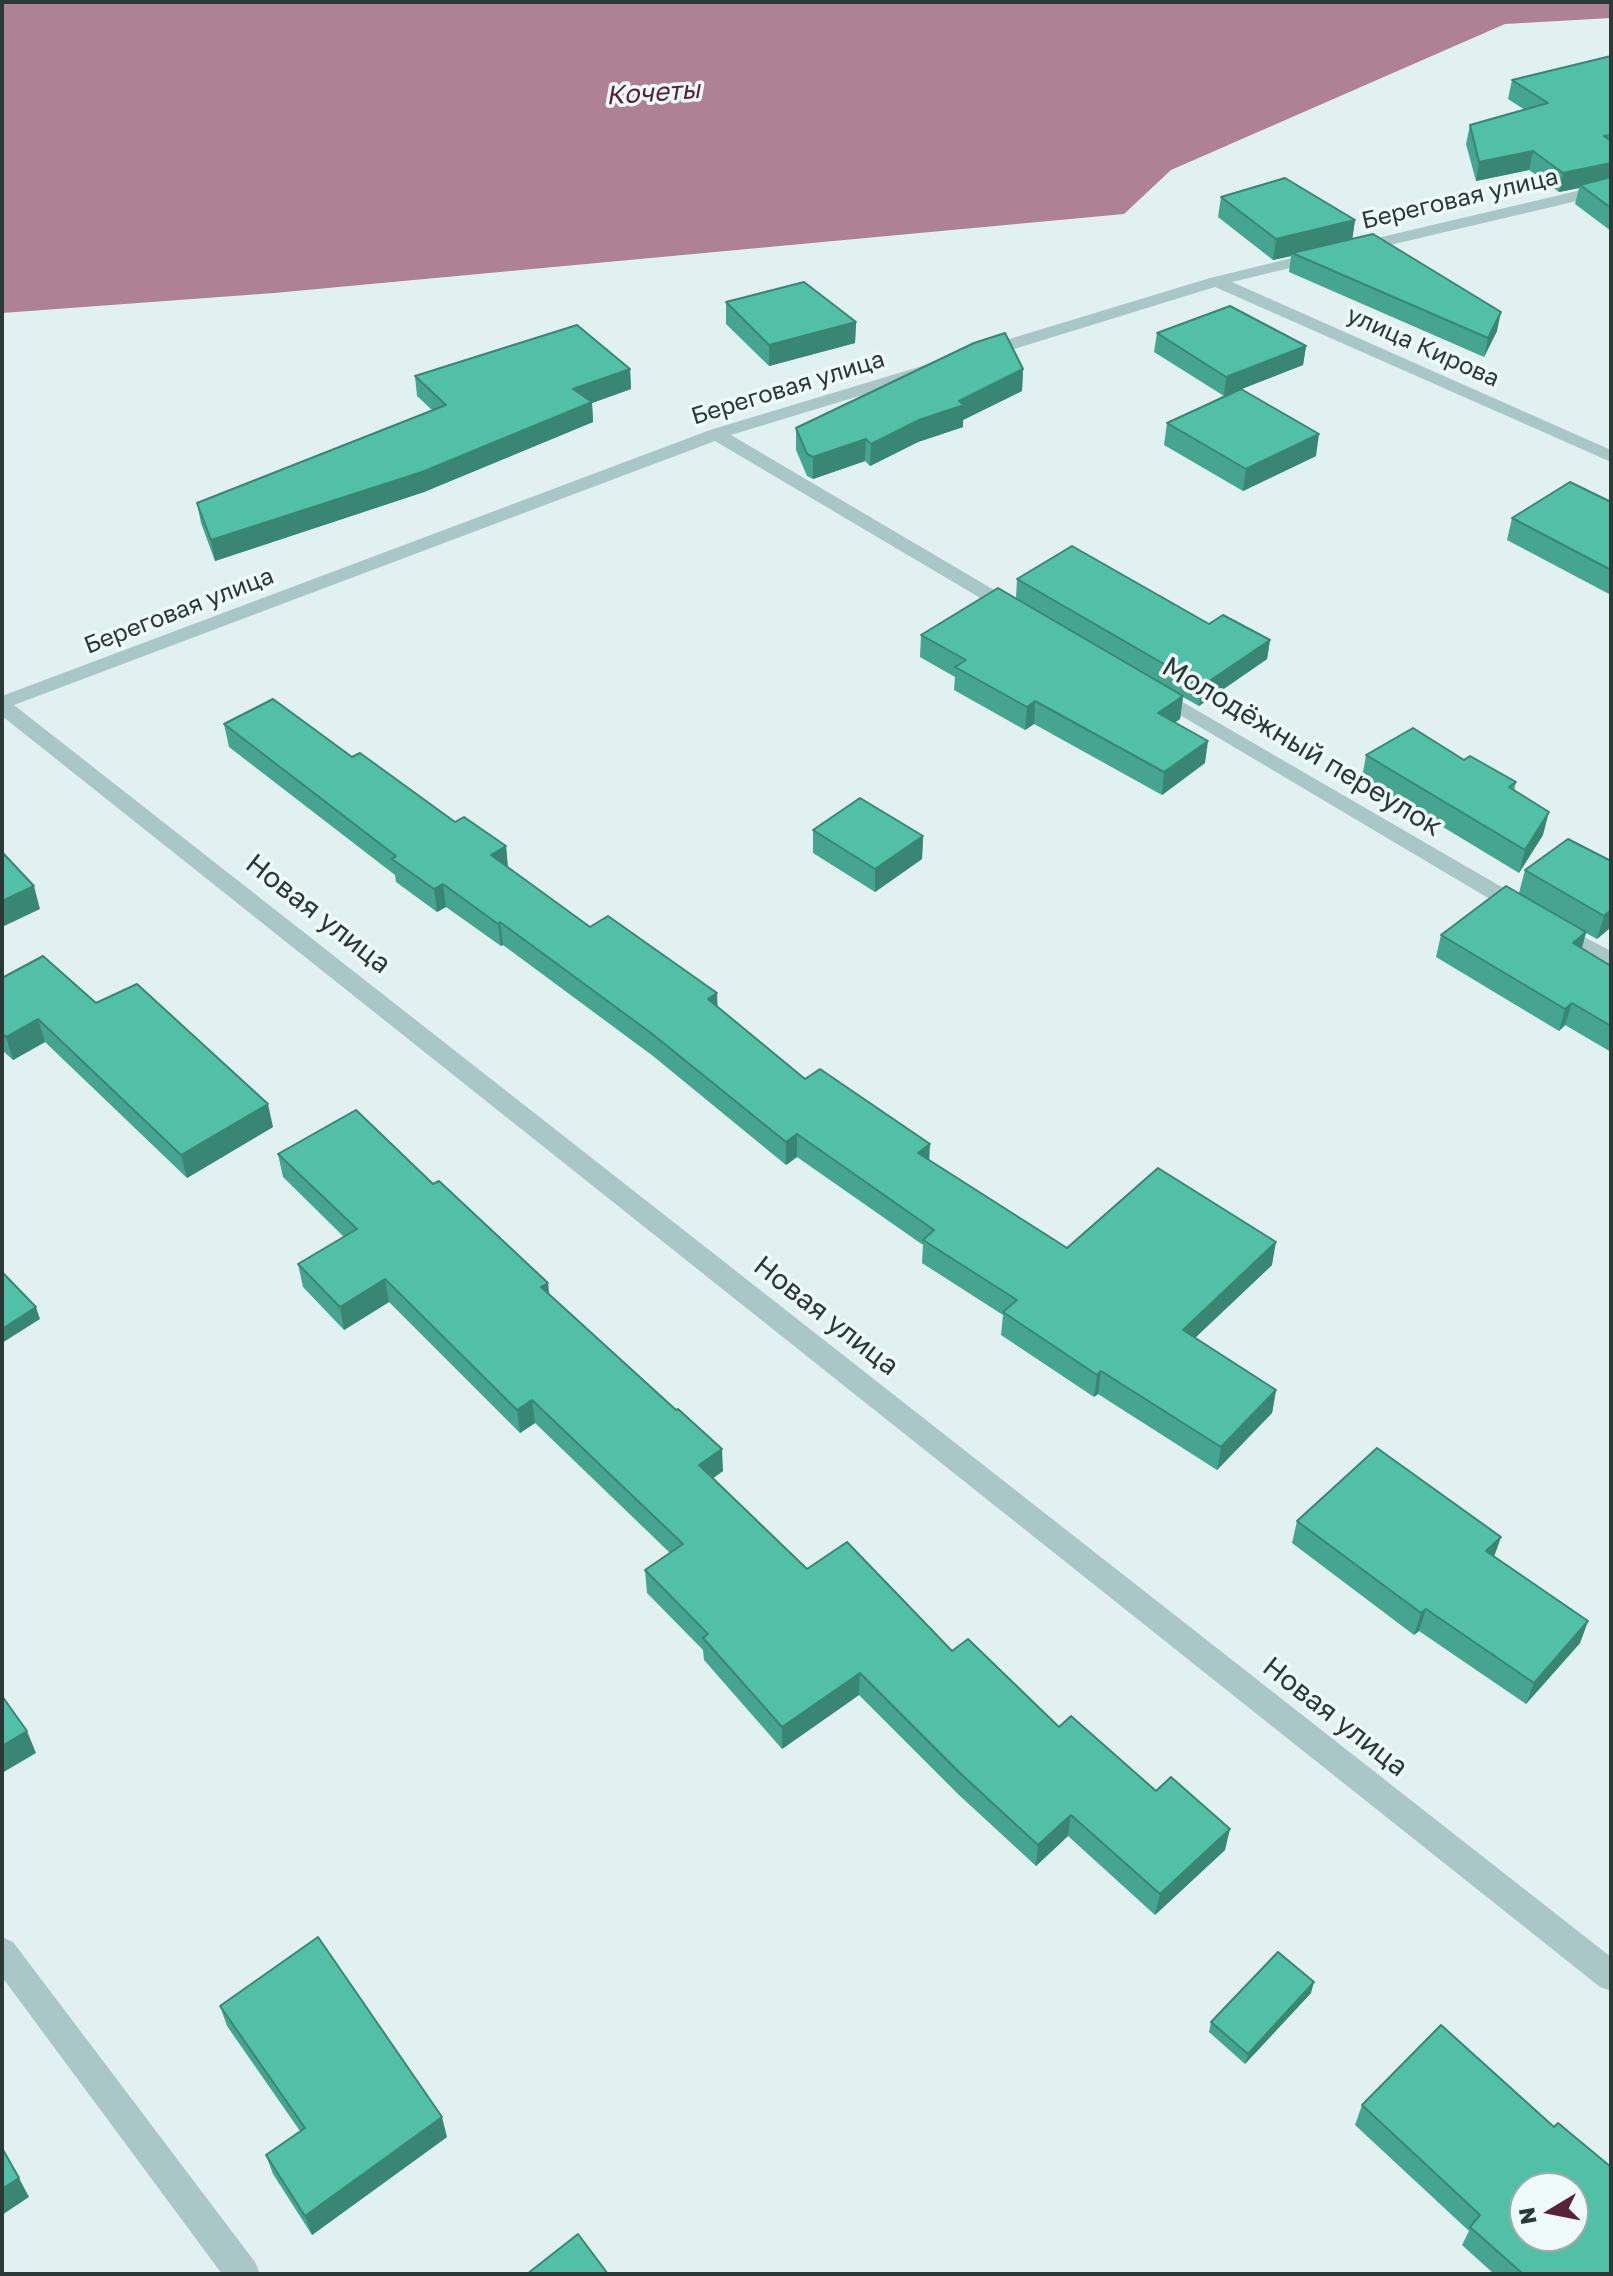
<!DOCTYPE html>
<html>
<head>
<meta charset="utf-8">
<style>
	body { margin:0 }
	#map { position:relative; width:1613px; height:2276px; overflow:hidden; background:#e1f1f2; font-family:"Golos Text",sans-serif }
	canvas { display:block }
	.frame { position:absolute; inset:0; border:4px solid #2b3937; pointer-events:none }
	.north { position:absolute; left:1509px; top:2172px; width:80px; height:80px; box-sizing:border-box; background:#eef9fa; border:2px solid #a0acac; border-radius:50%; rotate:260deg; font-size:22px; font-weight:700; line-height:32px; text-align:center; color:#2b3937 }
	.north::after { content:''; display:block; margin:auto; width:28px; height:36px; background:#592238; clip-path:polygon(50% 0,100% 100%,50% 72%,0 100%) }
</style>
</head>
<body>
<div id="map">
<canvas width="1613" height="2276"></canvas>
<div class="frame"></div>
<div class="north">N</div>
</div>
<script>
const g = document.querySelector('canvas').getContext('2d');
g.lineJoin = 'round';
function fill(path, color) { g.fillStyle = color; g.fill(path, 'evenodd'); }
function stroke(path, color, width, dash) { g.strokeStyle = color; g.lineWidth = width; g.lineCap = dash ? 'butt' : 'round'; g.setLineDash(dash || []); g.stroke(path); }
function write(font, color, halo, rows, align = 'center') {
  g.font = font + ' "Golos Text",sans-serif'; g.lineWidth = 7; g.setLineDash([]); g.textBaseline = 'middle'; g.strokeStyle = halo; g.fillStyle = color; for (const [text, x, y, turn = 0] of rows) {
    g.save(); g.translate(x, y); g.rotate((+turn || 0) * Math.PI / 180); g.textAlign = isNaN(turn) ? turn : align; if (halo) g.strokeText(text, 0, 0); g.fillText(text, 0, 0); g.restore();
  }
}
fill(new Path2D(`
	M2,2H1611V18L1505,24L1171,170L1124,214L274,293L2,313Z`), '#ae8194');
fill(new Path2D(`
	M1611,183V193L1356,253L1348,248L1356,243Z
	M1321,251L1327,253V259L1232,282L1611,450V462L1215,287L985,358H973L971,354L973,350L1210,278Z
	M932,363L941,368L938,372L731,435L1023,607L1026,611L1023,615H1009L715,441L14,705L1611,1957V1991L1600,1987L2,716V696L710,430Z
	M1155,686L1531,904L1534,909L1531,914H1515L1148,696L1145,692Z
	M1554,921L1611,951V969L1546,933L1543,928L1546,923Z
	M2,1937L13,1942L255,2262L260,2274H222L2,1977Z`), '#aac7c7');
fill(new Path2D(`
	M1611,56V231L1575,204L1579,188L1559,192L1529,170L1476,181L1466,144L1470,125L1525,110L1508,99L1512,80Z
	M1221,197L1355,220L1352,239L1497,331L1484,357L1289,272L1291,256L1273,260L1218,217Z
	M726,302L856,322L855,343L769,366L726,324Z
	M1157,333L1306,346L1303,365L1241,389L1316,456L1243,491L1164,445L1167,423L1224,396L1154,352Z
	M630,369L631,389L592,403L593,422L424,492L215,561L201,523L197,503L432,410L417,396L415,376Z
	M1023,369L1022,391L963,420V427L918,442L870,466L865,461L813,479L807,476L796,450V428Z
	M1611,502V595L1507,540L1512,518Z
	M1017,579L1270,640L1267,659L1199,706L1183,697L1180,719L1175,722L1205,763L1162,795L1034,724L1025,730L954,690L955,677L920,657L921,635L1016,598Z
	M224,724L352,757L455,822L506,846L508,868L590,927L718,1008L805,1079L929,1161L1067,1248L1272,1265L1195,1338L1276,1390L1272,1413L1217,1470L1098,1394L1094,1397L1001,1335L1003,1315L922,1263L923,1245L797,1157L786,1165L653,1056L503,945L501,946L446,907L437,912L396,882L395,875L229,747Z
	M1366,755L1464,760L1516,782L1514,791L1543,835L1519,873L1362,778Z
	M813,830L923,836L922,859L875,892L813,853Z
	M1611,861V927L1597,939L1586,933L1582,948L1611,966V1052L1565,1025L1559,1031L1436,957L1441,935L1519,893L1525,870Z
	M2,978L96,1003L273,1127L187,1178L45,1042L13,1060L2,1050Z
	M278,1154L433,1184L548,1283L549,1294L723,1471L713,1478L807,1569L952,1651L1059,1727L1156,1791L1225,1850L1155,1915L1068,1836L1036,1866L959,1795L859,1695L782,1749L704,1660L703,1650L647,1593L645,1570L670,1553L535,1423L520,1433L389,1302L344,1330L303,1287L298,1264L344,1237L283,1177Z
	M1297,1521L1501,1537L1494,1557L1588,1621L1580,1643L1526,1704L1419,1631L1414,1635L1292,1543Z
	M1311,1993L1245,2064L1209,2032L1211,2022Z
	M220,2006L447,2137L312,2235L273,2174L266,2155L300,2131L227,2026Z
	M1362,2105L1611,2274H1494L1462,2245L1469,2231L1355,2125Z`), '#46a590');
fill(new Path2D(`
	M1533,151L1529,170L1476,181L1479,162Z
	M1611,163V181L1580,185L1579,188L1559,192L1563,173Z
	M1355,220L1352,241L1292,253L1291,256L1273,260L1276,239Z
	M1501,312L1497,331L1484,357L1488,338Z
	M856,322L855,343L769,366V345Z
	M1306,346L1303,365L1224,396L1226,377Z
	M630,369L631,389L592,403L593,422L424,492L215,561L211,540L573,389Z
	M1023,369L1022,391L963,420V427L918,442L870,466L871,444Z
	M1319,434L1316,456L1243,491L1246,469Z
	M866,439L865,461L813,479V457Z
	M1270,640L1267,659L1199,706L1202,686Z
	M1183,696L1180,719L1155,736L1158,713Z
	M1035,701L1034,724L1025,730L1027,707Z
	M1208,741L1205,763L1162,795L1164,772Z
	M1549,812L1543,835L1519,873L1525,850Z
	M923,836L922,859L875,892V869Z
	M506,846L508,869L491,855Z
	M443,884L446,907L437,912L434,889Z
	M34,886L40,909L2,927V901Z
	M1611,910V927L1597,939L1604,916Z
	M500,922L503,945L501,946L498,924Z
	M1586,932L1580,954L1573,943Z
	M717,993L718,1016L708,999Z
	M1572,1003L1565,1025L1559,1031L1565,1009Z
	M38,1019L45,1042L13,1060L6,1037Z
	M268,1104L273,1127L187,1178L181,1155Z
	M797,1134V1157L786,1165V1142Z
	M930,1144L929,1166L918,1153Z
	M1276,1242L1272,1265L1179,1353L1183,1330Z
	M385,1279L389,1302L344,1330L340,1307Z
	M548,1283L550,1306L541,1287Z
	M36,1307L40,1319L2,1343V1329Z
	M1101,1371L1098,1394L1094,1397L1097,1375Z
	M1276,1390L1272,1413L1217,1470L1221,1447Z
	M532,1400L535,1423L520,1433L517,1410Z
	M722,1449L723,1471L701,1487L699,1465Z
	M1501,1537L1493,1559L1486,1551Z
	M1426,1609L1419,1631L1414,1635L1421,1613Z
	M1588,1621L1580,1643L1526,1704L1534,1683Z
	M860,1673L859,1695L782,1749V1727Z
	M27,1731L36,1753L2,1773V1746Z
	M1071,1815L1068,1836L1036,1866L1038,1845Z
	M1230,1829L1225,1850L1155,1915L1160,1894Z
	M1314,1982L1311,1993L1245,2064L1248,2054Z
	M442,2117L447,2137L312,2235L305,2216Z
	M19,2178L29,2197L2,2215V2189Z`), '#398675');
const building = new Path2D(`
	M1611,56V135L1604,136L1611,141V163L1563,173L1533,151L1479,162L1470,125L1548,103L1512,80Z
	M1611,177V208L1580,185Z
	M1285,178L1355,220L1276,239L1221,197Z
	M1373,234L1501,312L1488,338L1292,253Z
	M804,282L856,322L769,345L726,302Z
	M1230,306L1306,346L1226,377L1157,333Z
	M577,325L630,369L573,389L592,402L422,472L211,540L197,503L446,405L415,376Z
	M1005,333L1023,369L959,401L964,405L919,420L871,444L866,439L813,457L807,454L796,428L974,343Z
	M1241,389L1319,434L1246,469L1167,423Z
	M1570,482L1611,502V570L1512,518Z
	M1072,546L1209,624L1223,615L1270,640L1202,686L1017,579Z
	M998,588L1183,696L1158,713L1208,741L1164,772L1035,701L1027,707L955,667L966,660L921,635Z
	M273,699L352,757L360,753L455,822L464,817L506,846L491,855L590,927L608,916L717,993L708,999L805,1079L820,1069L930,1144L918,1153L1067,1248L1158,1168L1276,1242L1183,1330L1276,1390L1221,1447L1101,1371L1097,1375L1003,1312L1017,1300L923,1240L934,1230L797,1134L786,1142L651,1033L500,922L498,924L443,884L434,889L392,859L396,856L224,724Z
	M1413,728L1464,760L1470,756L1516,782L1509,787L1549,812L1525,850L1366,755Z
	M860,798L923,836L875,869L813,830Z
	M1568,839L1611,861V910L1604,916L1525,870Z
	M2,852L34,886L2,901Z
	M1506,886L1586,932L1573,943L1611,966V1026L1572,1003L1565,1009L1441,935Z
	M43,956L96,1003L137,984L268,1104L181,1155L38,1019L6,1037L2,1033V978Z
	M356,1110L433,1184L439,1181L548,1283L541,1287L676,1410L678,1409L722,1449L699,1465L807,1569L847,1542L952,1651L968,1639L1059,1727L1071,1716L1156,1791L1171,1777L1230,1829L1160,1894L1071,1815L1038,1845L961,1774L860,1673L782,1727L703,1638L708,1634L645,1570L683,1544L532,1400L517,1410L385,1279L340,1307L298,1264L357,1229L278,1154Z
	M2,1272L36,1307L2,1329Z
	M1377,1448L1501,1537L1486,1551L1588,1621L1534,1683L1426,1609L1421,1613L1297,1521Z
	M2,1696L27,1731L2,1746Z
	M318,1937L442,2117L305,2216L266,2155L305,2128L220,2006Z
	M1278,1952L1314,1982L1248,2054L1211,2022Z
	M1441,2025L1554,2127L1558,2123L1611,2167V2274H1523L1470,2227L1480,2215L1362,2105ZM1525,2188H1573V2236H1525Z
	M2,2148L19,2178L2,2189Z
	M578,2234L608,2274H527Z`);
fill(building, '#51c0a7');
stroke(building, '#398675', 2);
write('24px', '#2b3937', '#eef9fa', [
	["Береговая улица",1460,199,-13],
	["улица Кирова",1423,347,24],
	["Береговая улица",788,388,-17],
	["Береговая улица",179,611,-21]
]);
write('italic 26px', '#592238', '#eef9fa', [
	["Кочеты",653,93,-4]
]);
write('28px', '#2b3937', '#eef9fa', [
	["Молодёжный переулок",1302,747,31],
	["Новая улица",318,914,38],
	["Новая улица",826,1316,38],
	["Новая улица",1335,1717,38]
]);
</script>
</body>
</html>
